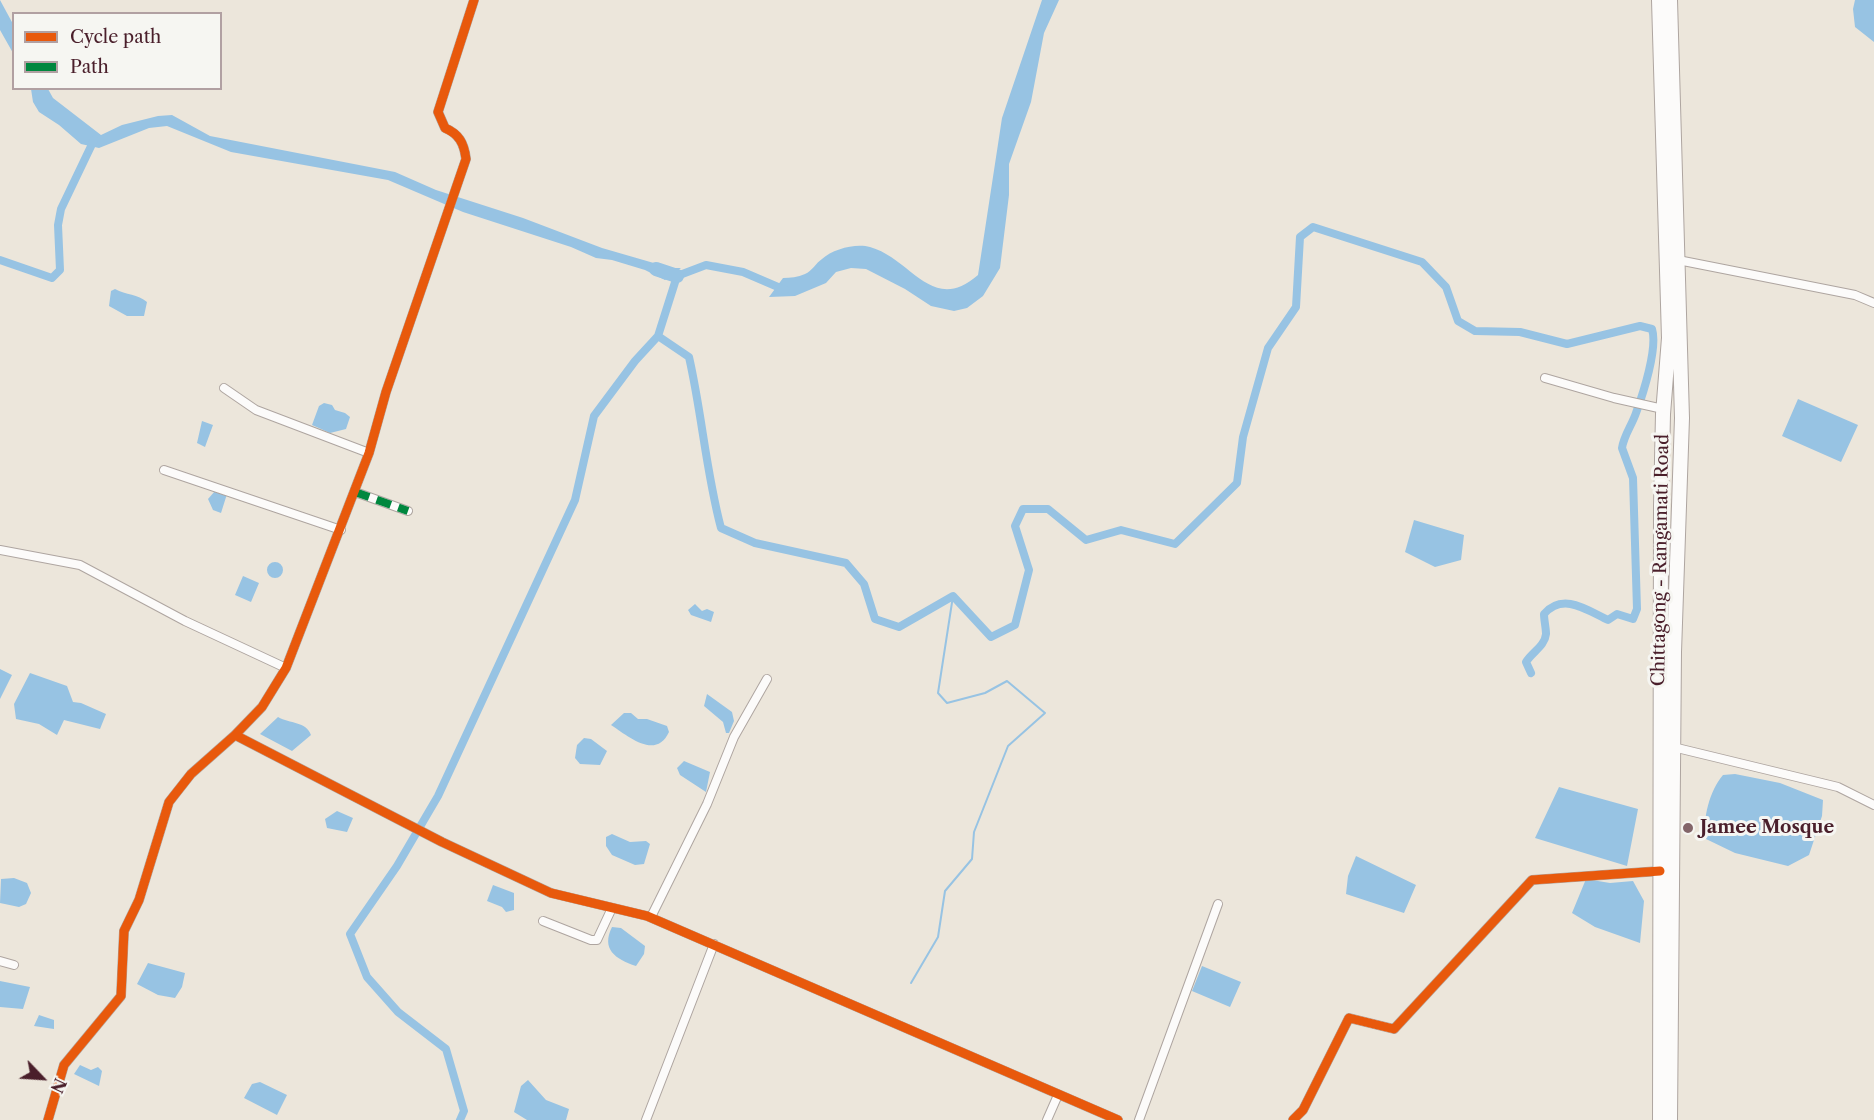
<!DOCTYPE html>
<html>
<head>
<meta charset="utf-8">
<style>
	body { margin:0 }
	#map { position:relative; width:1874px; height:1120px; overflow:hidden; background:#ece6db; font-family:"Libre Caslon Text",serif }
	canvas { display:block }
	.legend { position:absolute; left:12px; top:12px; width:210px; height:78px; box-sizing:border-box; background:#f6f6f2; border:2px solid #b1a0a2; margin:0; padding:8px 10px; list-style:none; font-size:18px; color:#4a1f2b }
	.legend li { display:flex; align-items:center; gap:12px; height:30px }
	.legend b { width:30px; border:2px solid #b1a0a2 }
	.north { position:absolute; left:12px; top:1048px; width:60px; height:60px; -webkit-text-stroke:4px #f6f6f2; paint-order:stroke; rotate:115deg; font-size:16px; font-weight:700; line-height:24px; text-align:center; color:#4a1f2b }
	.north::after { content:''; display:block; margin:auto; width:21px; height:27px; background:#4a1f2b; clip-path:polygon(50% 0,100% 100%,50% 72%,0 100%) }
</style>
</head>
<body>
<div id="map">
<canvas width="1874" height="1120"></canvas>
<ul class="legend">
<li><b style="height:8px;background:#e8590c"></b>Cycle path</li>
<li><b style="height:8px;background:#00873e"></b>Path</li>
</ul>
<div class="north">N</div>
</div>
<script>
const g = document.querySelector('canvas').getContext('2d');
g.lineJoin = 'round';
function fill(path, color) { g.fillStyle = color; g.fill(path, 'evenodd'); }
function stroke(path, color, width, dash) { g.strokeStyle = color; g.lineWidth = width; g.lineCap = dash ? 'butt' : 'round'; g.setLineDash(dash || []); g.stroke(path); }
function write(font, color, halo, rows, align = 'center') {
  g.font = font + ' "Libre Caslon Text",serif'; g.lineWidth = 6; g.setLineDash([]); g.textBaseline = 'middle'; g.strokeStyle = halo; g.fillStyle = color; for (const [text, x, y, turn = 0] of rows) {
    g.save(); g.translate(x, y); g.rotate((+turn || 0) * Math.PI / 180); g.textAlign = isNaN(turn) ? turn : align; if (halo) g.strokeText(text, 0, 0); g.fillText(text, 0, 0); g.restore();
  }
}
fill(new Path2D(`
	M0,0L13,24V53L0,30Z
	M1042,0H1059L1044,33L1031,102L1009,164V195L1000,268L983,296L967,308L954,311L931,306L905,289L866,269L851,268L836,272L826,283L795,296L769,297L783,278C790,278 798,277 805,274C812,271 816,263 822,259C833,249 856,243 870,247C912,259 932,315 978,275L1002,118Z
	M1855,0H1874V42L1855,27L1853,9Z
	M31,89H48L53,98L101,135L122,125L158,116L172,115L210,136L395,172L436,190L523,218L602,248L671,268H681L665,280L645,270L612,260L596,258L571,247L463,212L388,180L231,152L167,126L149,128L99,148L81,144L59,125L39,112L33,102Z
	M115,289C126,295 138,294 147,302L144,316H127L109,306L111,291Z
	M1798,399L1858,425L1841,462L1782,436Z
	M324,403L332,405L335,410L345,413L350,417L346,429L330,433L312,425L319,406Z
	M202,421L213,425L205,447L197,443Z
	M215,491L227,494L221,513L213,510L208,499Z
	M1414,520L1464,535L1461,560L1435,567L1405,552Z
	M267 570a8 8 0 1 1 16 0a8 8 0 1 1-16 0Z
	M243,576L259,583L251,602L235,595Z
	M695,604L702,611L707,609L714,612L711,622L691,615L688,610Z
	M0,669L12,675L0,699Z
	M30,673L67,686L73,702L81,703L106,714L100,729L64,720L57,735L39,724L16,719L14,704Z
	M707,694L732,712L734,721L729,733H726L723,722L704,706Z
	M624,713H631L638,719H647L667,726L669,732C656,760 629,737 611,725Z
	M278,717C290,724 306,721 311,735L292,751L260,734Z
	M584,738L591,739L607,751L600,765L580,764L575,758L577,745Z
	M684,761L710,772L706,792L680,775L677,768Z
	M1735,774L1780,783L1823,800L1822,816L1809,855L1788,866L1735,853L1706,839C1702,819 1710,790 1723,775Z
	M1559,787L1638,809L1627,866L1535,838Z
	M337,811L353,818L347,832L327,828L325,819Z
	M612,834L630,842L646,841L650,844L644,864L635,865L612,855L606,846V837Z
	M1356,856L1416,885L1404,913L1346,894L1348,876Z
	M14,878L27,883L31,893L26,904L19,907L0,903L1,879Z
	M1586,879L1610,883L1633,881L1644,901L1640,943L1595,927L1572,913Z
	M493,885L514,893V910L506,912L502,907L487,901Z
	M612,927L621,928L645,946L644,954L636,966C615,959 601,949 612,927Z
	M148,963L185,973L182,987L175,998L158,995L137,984Z
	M1202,966L1241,982L1230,1007L1192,991Z
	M0,981L30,987L23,1009L0,1007Z
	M39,1015L54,1020V1029L34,1026Z
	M80,1065L91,1070L98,1067L102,1071L99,1086L74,1074Z
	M528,1080L546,1100L569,1109L566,1120H527L514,1112L521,1086Z
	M260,1082L287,1095L277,1115L244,1098L252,1084Z`), '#97c3e3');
stroke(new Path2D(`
	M911,983L938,937L945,891L972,859L974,832L1008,746L1045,713L1007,681L985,693L947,703L938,693L953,596`), '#97c3e3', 2);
stroke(new Path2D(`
	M0,260L52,278L60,270L58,225L61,209L94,140
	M658,336L689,357C702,414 706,472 721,528L755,543L846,563L864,584L875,619L899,627L953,596L991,637L1015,625L1029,570L1015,526L1023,509H1048L1086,540L1121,530L1175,544L1237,483L1243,437L1268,348L1296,307L1300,237L1313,227L1422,262L1446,287L1458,321L1475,331L1520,332L1567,344L1640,326L1652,329C1658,348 1643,394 1636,413C1632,425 1624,435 1622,448L1633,478L1637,609L1633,619L1617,614L1608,620C1587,610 1563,592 1544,614C1544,620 1546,628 1546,634C1545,646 1532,652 1526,662L1531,673
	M460,1120L464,1111L446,1049L398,1012L367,977L350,934L397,866L438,796L575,500L594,416L635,361L658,336L677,276L706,265L743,272L785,290`), '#97c3e3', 8);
stroke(new Path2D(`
	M656,269L677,276`), '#97c3e3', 14);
const street = new Path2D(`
	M1678,260L1855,295L1874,303
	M1545,378L1614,398L1663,409
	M224,388L256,410L369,453
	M164,470L341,530
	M355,492L408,511
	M0,550L80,565L185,621L286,668
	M235,735L442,842L551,893L647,916L1118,1120
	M1673,747L1838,787L1874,805
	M651,917L707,804L734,737L767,679
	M543,921L591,940H597L612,908
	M0,961L14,965
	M48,1120L64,1065L121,996L124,931L139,900L169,802L191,774L235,735L262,707L286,668L369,453L386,392L466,159C464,143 459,134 445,128L438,112L474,0
	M646,1120L714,944
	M1047,1120L1058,1095
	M1139,1120L1218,904
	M1293,1120L1303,1110L1349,1018L1394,1029L1532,880L1660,871`);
const highway = new Path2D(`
	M1659,0L1669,338L1663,414L1661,507L1660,1120
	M1670,1120L1674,652L1682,418L1670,0`);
stroke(street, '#aea5a0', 10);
stroke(highway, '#aea5a0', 16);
stroke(street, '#fcfbfa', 8);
stroke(highway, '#fcfbfa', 14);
stroke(new Path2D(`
	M355,492L408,511`), '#00873e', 8, [15, 8]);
stroke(new Path2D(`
	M235,735L442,842L551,893L647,916L1118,1120
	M48,1120L64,1065L121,996L124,931L139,900L169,802L191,774L235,735L262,707L286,668L369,453L386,392L466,159C464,143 459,134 445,128L438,112L474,0
	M1293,1120L1303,1110L1349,1018L1394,1029L1532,880L1660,871`), '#e8590c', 9);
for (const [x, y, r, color] of [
	[1688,828,6,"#836569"]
]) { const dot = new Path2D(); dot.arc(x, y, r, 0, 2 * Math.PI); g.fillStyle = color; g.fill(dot); stroke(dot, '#f6f6f2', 2); }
write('18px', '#4a1f2b', '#f6f6f2', [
	["Chittagong - Rangamati Road",1661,560,-89]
]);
write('bold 18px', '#4a1f2b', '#f6f6f2', [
	["Jamee Mosque",1700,828]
], 'left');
</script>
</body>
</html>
